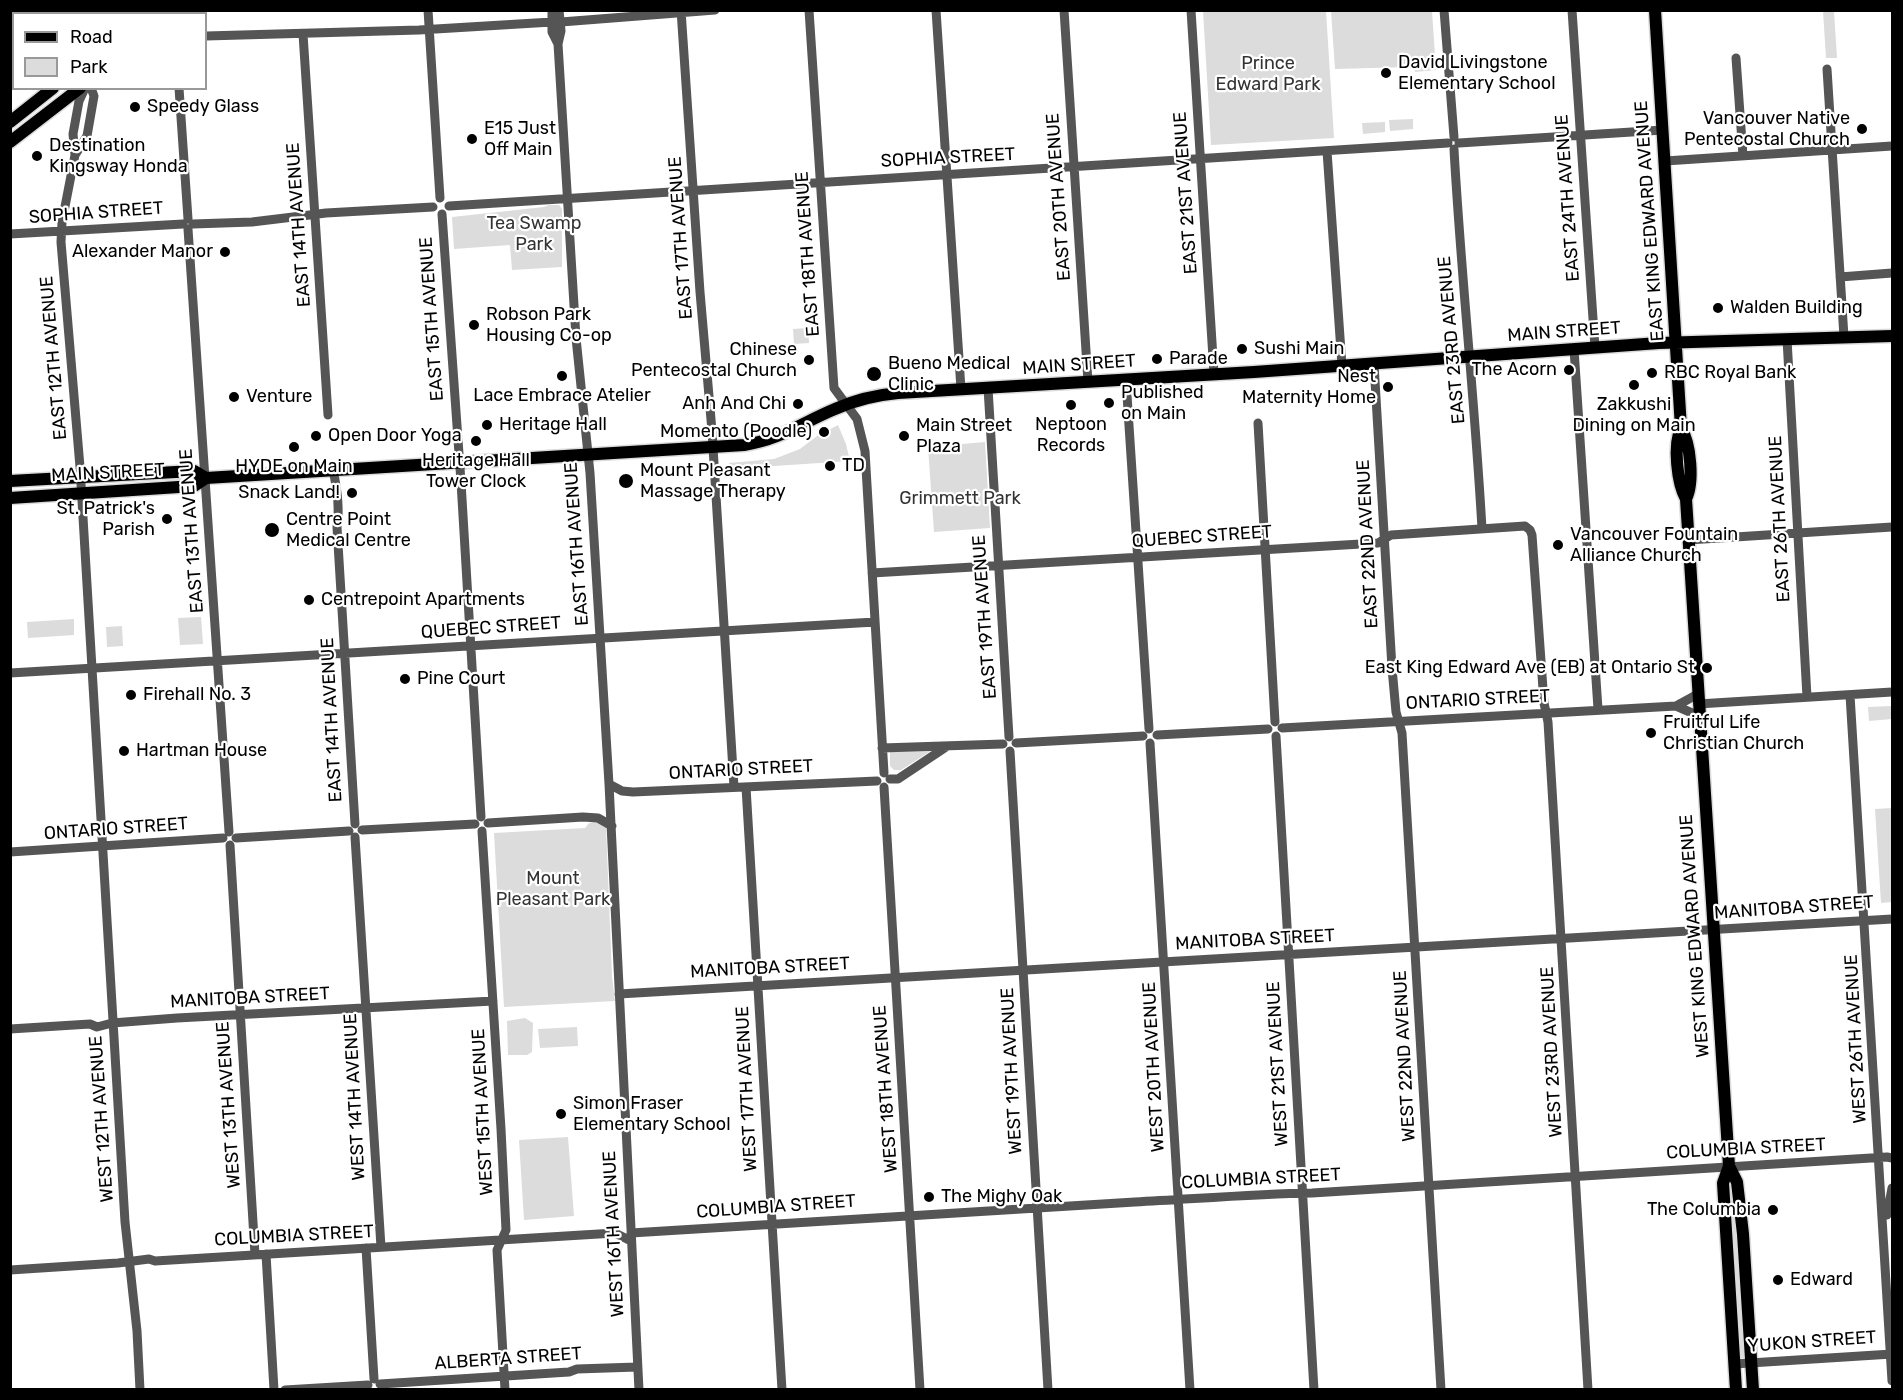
<!DOCTYPE html>
<html>
<head>
<meta charset="utf-8">
<style>
	body { margin:0 }
	#map { position:relative; width:1903px; height:1400px; overflow:hidden; background:#fff; font-family:Rubik,sans-serif }
	canvas { display:block }
	.frame { position:absolute; inset:0; border:12px solid #000; pointer-events:none }
	.legend { position:absolute; left:12px; top:12px; width:195px; height:78px; box-sizing:border-box; background:#fff; border:2px solid #999; margin:0; padding:8px 10px; list-style:none; font-size:18px; color:#000 }
	.legend li { display:flex; align-items:center; gap:12px; height:30px }
	.legend b { width:30px; border:2px solid #999 }
</style>
</head>
<body>
<div id="map">
<canvas width="1903" height="1400"></canvas>
<div class="frame"></div>
<ul class="legend">
<li><b style="height:8px;background:#000"></b>Road</li>
<li><b style="height:16px;background:#dcdcdc"></b>Park</li>
</ul>
</div>
<script>
const g = document.querySelector('canvas').getContext('2d');
g.lineJoin = 'round';
function fill(path, color) { g.fillStyle = color; g.fill(path, 'evenodd'); }
function stroke(path, color, width, dash) { g.strokeStyle = color; g.lineWidth = width; g.lineCap = dash ? 'butt' : 'round'; g.setLineDash(dash || []); g.stroke(path); }
function write(font, color, halo, rows, align = 'center') {
  g.font = font + ' Rubik,sans-serif'; g.lineWidth = 4.5; g.setLineDash([]); g.textBaseline = 'middle'; g.strokeStyle = halo; g.fillStyle = color; for (const [text, x, y, turn = 0] of rows) {
    g.save(); g.translate(x, y); g.rotate((+turn || 0) * Math.PI / 180); g.textAlign = isNaN(turn) ? turn : align; if (halo) g.strokeText(text, 0, 0); g.fillText(text, 0, 0); g.restore();
  }
}
fill(new Path2D(`
	M1203,11H1326L1334,138L1211,145Z
	M1331,11H1432L1436,70L1415,72L1414,69H1410L1409,67L1335,69Z
	M1823,11H1834L1837,58H1826Z
	M1413,119V129L1390,131L1389,120Z
	M1385,122V132L1363,134L1362,123Z
	M549,205H559L562,209V267L512,270L510,245L454,249L452,217L544,207Z
	M808,328L809,343L794,344L793,329Z
	M838,425L846,444L850,461L729,469V463L774,459L800,449L817,436Z
	M985,442L990,528L934,532L928,447Z
	M201,617L203,644L180,645L178,618Z
	M74,619V635L28,638L27,622Z
	M122,626L123,646L107,647L106,627Z
	M1892,706V719L1869,721L1868,707Z
	M931,749V751L901,770H894L890,766V752Z
	M1892,808V902L1881,903L1875,809Z
	M600,821L606,826L612,976L615,1001L504,1007L494,833L585,828L589,823Z
	M525,1018L533,1023L532,1052L527,1055H508L507,1021Z
	M577,1027L578,1046L540,1048L538,1029Z
	M568,1137L574,1216L524,1220L519,1140Z
	M1728,1186L1739,1237L1745,1358H1739Z`), '#dcdcdc');
const major = new Path2D(`
	M1655,10L1681,428C1691,444 1694,483 1686,499
	M135,14L137,10
	M157,14L159,10
	M10,122L53,88
	M10,142L80,88
	M1681,428C1673,445 1677,483 1686,499L1729,1166L1723,1183L1736,1390
	M10,481L194,471L206,478
	M10,498L194,486L206,478L744,445C782,439 801,423 835,409C855,400 876,395 898,393L1254,372L1659,343L1892,336
	M1729,1166L1737,1182L1743,1234L1753,1390`);
stroke(major, '#dbdbdb', 15);
stroke(new Path2D(`
	M98,10V14
	M174,10L175,14
	M428,10L440,198
	M552,10V32L558,44
	M559,10L561,31L558,44L576,338L590,473L609,784L639,1390
	M681,10L700,292L712,431L734,787
	M809,10L834,388L857,419L865,451L884,773
	M936,10L961,389
	M1064,10L1088,382
	M1191,10L1214,374
	M1444,10L1454,137
	M1572,10L1595,348
	M561,22L715,10
	M303,34L328,415
	M206,36L419,30L552,22
	M10,42H14
	M1736,58L1743,156
	M1827,69L1844,337
	M85,88L79,101L73,134L75,155L62,222L61,242L80,467L125,1222L137,1331L140,1390
	M179,88L188,219
	M1459,143L1663,130
	M1454,149C1461,276 1475,402 1482,529
	M1327,151L1342,366
	M75,155L87,136L94,96L91,88
	M1665,161L1892,146
	M449,206L1448,143
	M442,214L461,482L481,817
	M193,224L252,222L326,213L433,207
	M188,229L229,832
	M10,234L183,224
	M1840,277L1892,273
	M1787,339L1807,697
	M1574,349L1598,709
	M1374,364L1392,668L1396,712L1402,733L1441,1390
	M1126,380L1149,729
	M988,388L1009,737
	M1258,423L1275,722
	M333,470C337,488 340,508 337,527L355,824
	M1688,540L1892,527
	M872,573L1378,543L1391,535L1525,526L1530,530L1532,535L1544,703L1548,722L1588,1390
	M10,673L875,622
	M1850,695L1892,1381
	M1698,704L1892,692
	M1676,706L1698,694
	M1282,728L1676,706L1699,716
	M1157,735L1268,729
	M1276,736L1314,1390
	M1016,743L1143,736
	M1150,743L1190,1390
	M882,748L1003,744
	M1010,751L1048,1390
	M890,779H898L946,747
	M609,784L622,791L633,792L877,781
	M746,787L782,1390
	M884,787L920,1390
	M488,823L583,817L598,818L612,826
	M362,830L475,824
	M482,831L501,1129L506,1230L497,1250L505,1390
	M355,837L381,1247
	M236,838L349,831
	M230,845L255,1255
	M10,852L223,838
	M619,994L1892,919
	M10,1029L90,1024L97,1027L112,1023L177,1018L493,1001
	M1887,1215L1892,1188
	M631,1233C799,1222 967,1211 1135,1202C1194,1199 1253,1194 1312,1193L1887,1157L1892,1158
	M366,1248L374,1379
	M266,1254L274,1390
	M10,1270L118,1263L149,1259L155,1261L615,1233L631,1241
	M1734,1364L1892,1354
	M380,1384L569,1372L577,1369L637,1367
	M285,1390L368,1385`), '#555', 9);
stroke(major, '#000', 12);
for (const [x, y, r, color] of [
	[1386,73,6,"#000"],
	[135,107,6,"#000"],
	[1862,129,6,"#000"],
	[472,139,6,"#000"],
	[37,156,6,"#000"],
	[225,252,6,"#000"],
	[1718,308,6,"#000"],
	[474,325,6,"#000"],
	[1242,349,6,"#000"],
	[1157,359,6,"#000"],
	[809,360,6,"#000"],
	[1569,370,6,"#000"],
	[1652,373,6,"#000"],
	[874,374,8,"#000"],
	[562,376,6,"#000"],
	[1634,385,6,"#000"],
	[1388,387,6,"#000"],
	[234,397,6,"#000"],
	[1109,403,6,"#000"],
	[798,404,6,"#000"],
	[1071,405,6,"#000"],
	[487,425,6,"#000"],
	[824,432,6,"#000"],
	[316,436,6,"#000"],
	[904,436,6,"#000"],
	[476,441,6,"#000"],
	[294,447,6,"#000"],
	[830,466,6,"#000"],
	[626,481,8,"#000"],
	[352,493,6,"#000"],
	[167,519,6,"#000"],
	[272,530,8,"#000"],
	[1558,545,6,"#000"],
	[309,600,6,"#000"],
	[1707,668,6,"#000"],
	[405,679,6,"#000"],
	[131,695,6,"#000"],
	[1651,733,6,"#000"],
	[124,751,6,"#000"],
	[561,1114,6,"#000"],
	[929,1197,6,"#000"],
	[1773,1210,6,"#000"],
	[1778,1280,6,"#000"]
]) { const dot = new Path2D(); dot.arc(x, y, r, 0, 2 * Math.PI); g.fillStyle = color; g.fill(dot); stroke(dot, '#fff', 2); }
write('18px', '#000', '#fff', [
	["David Livingstone",1398,63],
	["Elementary School",1398,84],
	["Speedy Glass",147,107],
	["Vancouver Native",1850,119,"right"],
	["Pentecostal Church",1850,140,"right"],
	["E15 Just",484,129],
	["Off Main",484,150],
	["Destination",49,146],
	["Kingsway Honda",49,167],
	["Alexander Manor",213,252,"right"],
	["Walden Building",1730,308],
	["Robson Park",486,315],
	["Housing Co-op",486,336],
	["Sushi Main",1254,349],
	["Chinese",797,350,"right"],
	["Pentecostal Church",797,371,"right"],
	["Parade",1169,359],
	["Bueno Medical",888,364],
	["Clinic",888,385],
	["The Acorn",1557,370,"right"],
	["RBC Royal Bank",1664,373],
	["Nest",1376,377,"right"],
	["Maternity Home",1376,398,"right"],
	["Published",1121,393],
	["on Main",1121,414],
	["Lace Embrace Atelier",562,396,"center"],
	["Venture",246,397],
	["Anh And Chi",786,404,"right"],
	["Zakkushi",1634,405,"center"],
	["Dining on Main",1634,426,"center"],
	["Heritage Hall",499,425],
	["Neptoon",1071,425,"center"],
	["Records",1071,446,"center"],
	["Main Street",916,426],
	["Plaza",916,447],
	["Momento (Poodle)",812,432,"right"],
	["Open Door Yoga",328,436],
	["Heritage Hall",476,461,"center"],
	["Tower Clock",476,482,"center"],
	["TD",842,466],
	["HYDE on Main",294,467,"center"],
	["Mount Pleasant",640,471],
	["Massage Therapy",640,492],
	["Snack Land!",340,493,"right"],
	["St. Patrick's",155,509,"right"],
	["Parish",155,530,"right"],
	["Centre Point",286,520],
	["Medical Centre",286,541],
	["Vancouver Fountain",1570,535],
	["Alliance Church",1570,556],
	["Centrepoint Apartments",321,600],
	["East King Edward Ave (EB) at Ontario St",1695,668,"right"],
	["Pine Court",417,679],
	["Firehall No. 3",143,695],
	["Fruitful Life",1663,723],
	["Christian Church",1663,744],
	["Hartman House",136,751],
	["Simon Fraser",573,1104],
	["Elementary School",573,1125],
	["The Mighy Oak",941,1197],
	["The Columbia",1761,1210,"right"],
	["Edward",1790,1280]
], 'left');
write('18px', '#333', '#fff', [
	["Prince",1268,64],
	["Edward Park",1268,85],
	["Tea Swamp",534,224],
	["Park",534,245],
	["Grimmett Park",960,499],
	["Mount",553,879],
	["Pleasant Park",553,900]
]);
write('18px', '#000', '#fff', [
	["SOPHIA STREET",948,158,-3],
	["EAST 21ST AVENUE",1186,193,-94],
	["EAST 20TH AVENUE",1059,197,-94],
	["EAST 24TH AVENUE",1568,198,-94],
	["SOPHIA STREET",96,213,-4],
	["EAST KING EDWARD AVENUE",1650,221,-94],
	["EAST 14TH AVENUE",299,225,-94],
	["EAST 17TH AVENUE",681,238,-94],
	["EAST 18TH AVENUE",808,254,-94],
	["EAST 15TH AVENUE",432,319,-94],
	["MAIN STREET",1564,332,-4],
	["EAST 23RD AVENUE",1452,340,-95],
	["EAST 12TH AVENUE",54,358,-95],
	["MAIN STREET",1079,365,-4],
	["MAIN STREET",108,473,-3],
	["EAST 26TH AVENUE",1780,519,-93],
	["EAST 13TH AVENUE",192,531,-94],
	["QUEBEC STREET",1202,537,-4],
	["EAST 16TH AVENUE",577,544,-94],
	["EAST 22ND AVENUE",1368,544,-93],
	["EAST 19TH AVENUE",985,617,-94],
	["QUEBEC STREET",491,628,-4],
	["ONTARIO STREET",1478,700,-3],
	["EAST 14TH AVENUE",332,720,-93],
	["ONTARIO STREET",741,770,-3],
	["ONTARIO STREET",116,829,-4],
	["MANITOBA STREET",1794,908,-4],
	["WEST KING EDWARD AVENUE",1695,936,-94],
	["MANITOBA STREET",1255,940,-3],
	["MANITOBA STREET",770,968,-3],
	["MANITOBA STREET",250,998,-3],
	["WEST 26TH AVENUE",1856,1039,-93],
	["WEST 23RD AVENUE",1552,1052,-93],
	["WEST 22ND AVENUE",1405,1056,-93],
	["WEST 21ST AVENUE",1278,1064,-93],
	["WEST 20TH AVENUE",1154,1067,-93],
	["WEST 19TH AVENUE",1012,1071,-93],
	["WEST 17TH AVENUE",747,1089,-93],
	["WEST 18TH AVENUE",886,1089,-94],
	["WEST 14TH AVENUE",355,1097,-93],
	["WEST 13TH AVENUE",229,1105,-94],
	["WEST 15TH AVENUE",483,1112,-93],
	["WEST 12TH AVENUE",102,1119,-94],
	["COLUMBIA STREET",1746,1149,-3],
	["COLUMBIA STREET",1261,1179,-3],
	["COLUMBIA STREET",776,1207,-4],
	["WEST 16TH AVENUE",614,1234,-93],
	["COLUMBIA STREET",294,1236,-3],
	["YUKON STREET",1812,1342,-4],
	["ALBERTA STREET",508,1359,-4]
]);
</script>
</body>
</html>
